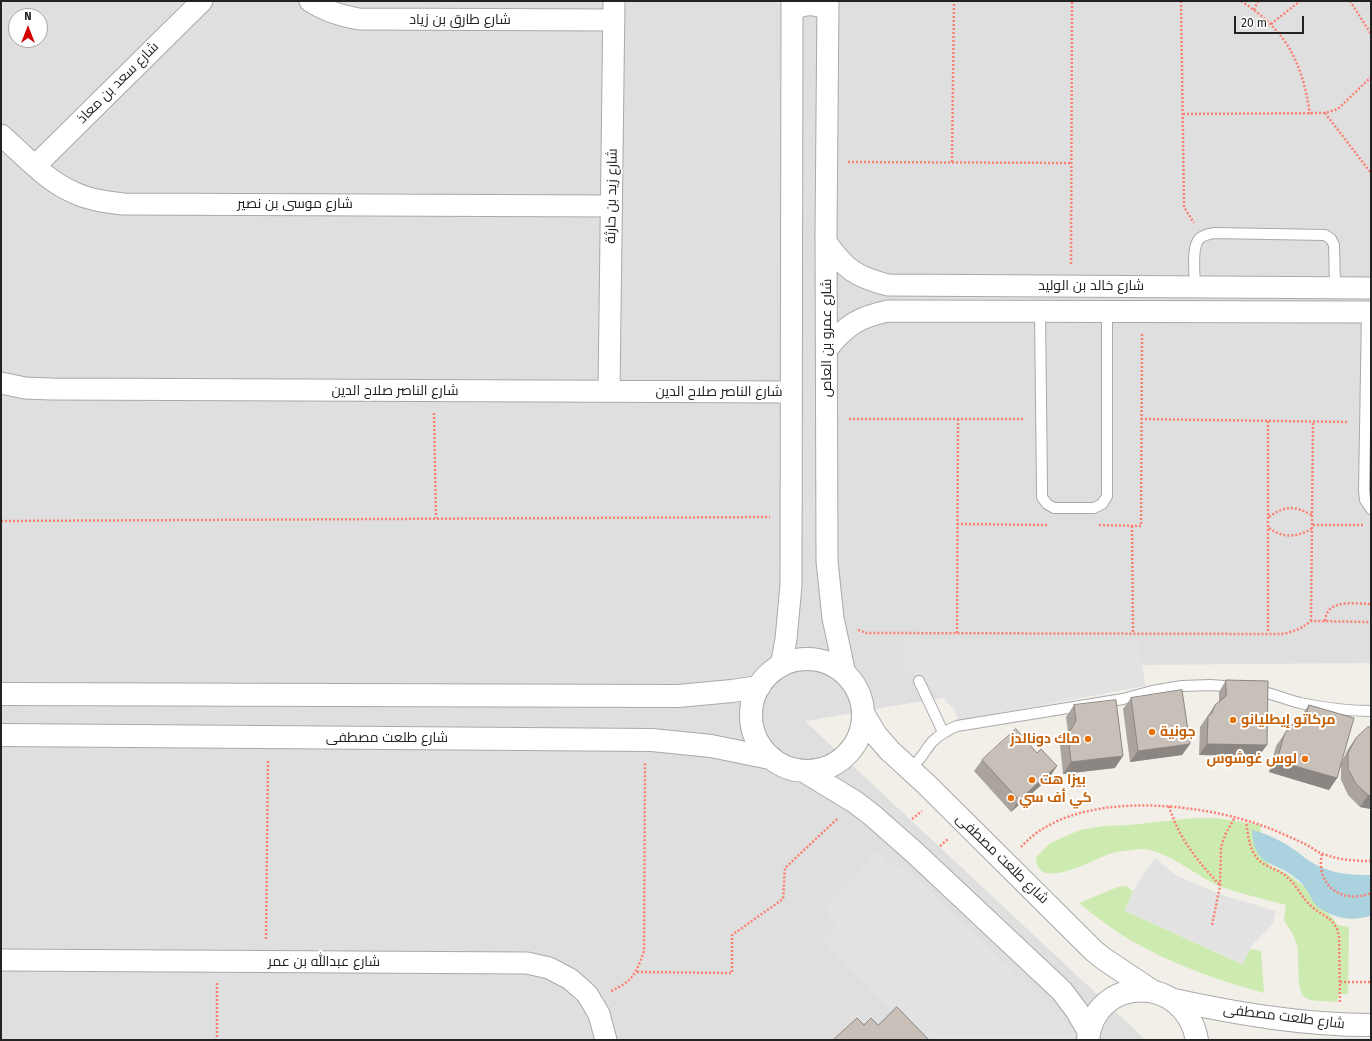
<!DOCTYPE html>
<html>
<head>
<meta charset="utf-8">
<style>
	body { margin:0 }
	#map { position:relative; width:1372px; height:1041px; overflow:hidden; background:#f2efe9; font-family:"Fira Sans",sans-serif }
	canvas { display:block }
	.frame { position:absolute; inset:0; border:2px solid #222; pointer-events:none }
	.north { position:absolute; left:8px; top:8px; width:40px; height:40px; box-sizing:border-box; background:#fff; border:1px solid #a7a7a7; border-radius:50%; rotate:0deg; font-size:11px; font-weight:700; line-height:16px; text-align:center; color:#222 }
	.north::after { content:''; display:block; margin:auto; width:14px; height:18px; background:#d40000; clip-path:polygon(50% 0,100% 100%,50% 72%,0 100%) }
	.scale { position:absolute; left:1234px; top:16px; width:70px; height:18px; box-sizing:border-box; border:2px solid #222; border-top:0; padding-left:5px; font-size:12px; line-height:14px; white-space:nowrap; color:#222; -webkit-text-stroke:3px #fff; paint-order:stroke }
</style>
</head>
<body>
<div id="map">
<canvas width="1372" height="1041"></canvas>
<div class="frame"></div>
<div class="north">N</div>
<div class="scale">20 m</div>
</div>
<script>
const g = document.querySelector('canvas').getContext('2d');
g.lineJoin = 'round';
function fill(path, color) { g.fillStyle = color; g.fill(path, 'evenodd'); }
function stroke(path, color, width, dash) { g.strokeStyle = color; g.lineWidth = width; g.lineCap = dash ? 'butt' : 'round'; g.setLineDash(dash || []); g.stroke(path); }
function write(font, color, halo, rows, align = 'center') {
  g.font = font + ' "Fira Sans",Cairo,sans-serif'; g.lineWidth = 4; g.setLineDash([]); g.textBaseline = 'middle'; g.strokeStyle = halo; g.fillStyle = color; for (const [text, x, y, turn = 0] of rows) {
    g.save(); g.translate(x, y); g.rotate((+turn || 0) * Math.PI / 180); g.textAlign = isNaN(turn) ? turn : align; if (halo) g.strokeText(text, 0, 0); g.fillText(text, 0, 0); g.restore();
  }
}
fill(new Path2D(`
	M1,1H1371V663L1135,665L805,721L1146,1040H1ZM16,16H40V40H16Z
	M1315,1038L1371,1039V1040H1158Z`), '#e0dfdf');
fill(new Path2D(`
	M1194,818H1217L1260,825L1263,855L1271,866L1286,873L1310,890L1325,911L1333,918L1337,925L1349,927L1348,994H1339L1337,1002C1329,1001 1312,1002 1306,998C1295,993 1300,956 1297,945C1295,936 1288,927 1284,920L1286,905C1264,899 1241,894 1219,886C1196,876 1164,848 1140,849C1131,850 1121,851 1112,853C1095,858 1036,894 1036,857L1050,843L1080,830L1103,826L1129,825Z
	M1126,886L1133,891L1125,911L1242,964L1250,949L1261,951L1264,993C1218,980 1173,965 1132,941C1113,930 1096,917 1079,903L1118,887Z`), '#cdebb0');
fill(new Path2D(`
	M903,639L1139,641L1145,686L958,721L955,710L926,682L903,668Z
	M877,851L890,864L909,870L1078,1034L1071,1040H918L822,940L836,927L825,908Z
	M1155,858L1176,875L1202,887L1228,897L1276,911L1273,924L1252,945L1243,964L1125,911L1133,891Z`), '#e2e2e2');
fill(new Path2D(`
	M1252,830C1269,834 1284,842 1299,853C1303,856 1307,860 1311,862C1331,874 1349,875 1371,875V916C1354,920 1342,920 1326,912C1322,910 1317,907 1314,903C1309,895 1306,886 1298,880C1275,859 1254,870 1252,830Z`), '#aad3df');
const service = new Path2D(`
	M1195,287C1195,275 1191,248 1199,239C1203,235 1208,234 1214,233L1325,235L1331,239L1334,245L1335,287
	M1040,312L1042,489V497L1047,504L1054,508H1094L1102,504L1107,496V312
	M1367,312L1364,490L1365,500L1371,509
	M919,681L943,732
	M1255,690C1271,693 1285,699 1300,703C1324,708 1347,711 1371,711
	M907,767C920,764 924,751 932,742C939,735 947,730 957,726L1123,699L1152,691L1182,686L1211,685L1236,687`);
const minor = new Path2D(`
	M310,1C325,11 341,16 359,19L614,20
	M828,1L826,233L827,561L833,618L845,674
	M792,10C805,3 815,3 828,10
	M1,135C24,155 46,181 75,193C90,200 106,202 123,204L611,206
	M35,166L202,1
	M826,242C845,269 856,277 888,285L1371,288
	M827,349C846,325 859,317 888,311L1371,312
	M1,383L25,388L51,389L790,392
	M609,391L614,1
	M781,666L786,639L791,585L792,1
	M1,960L527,963L549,968L570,979L587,994L599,1014L606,1040`);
const tertiary = new Path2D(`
	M751 715a56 56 0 1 1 112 0a56 56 0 1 1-112 0Z
	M1,694L678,696L732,691L759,687
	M864,715L876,735L890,751L926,784L1094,951L1104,959L1152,991
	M1,735L652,740L711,746L770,758
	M804,771L855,802L872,815L914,852L1062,991L1077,1011L1089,1032
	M1174,1000C1239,1014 1304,1025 1371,1025
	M1088,1040C1094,975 1185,973 1197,1040`);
stroke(service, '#a9a9a9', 12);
stroke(minor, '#a9a9a9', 23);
stroke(tertiary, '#a9a9a9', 24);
stroke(new Path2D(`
	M1181,1L1184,207L1194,223
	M1241,1C1286,30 1302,61 1310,114
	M1350,1L1371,34
	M1254,10L1258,1
	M1271,24L1300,1
	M1325,113L1371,173
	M1183,114L1325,113L1338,109L1371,77
	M848,162L1072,163
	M952,162L954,1
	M1071,264L1072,1
	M434,413L436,518
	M849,419H1024
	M1141,419L1349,422
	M1268,421V633
	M1269,517C1285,505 1295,506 1312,515
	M1,521L770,517
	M957,524L1048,525
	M1099,525L1141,526L1142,334
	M1313,525H1365
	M1132,526L1133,633
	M1269,528C1284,539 1298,537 1313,528
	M1311,621L1313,422
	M1325,621C1327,598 1354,604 1371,604
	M858,630L866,633L1281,634C1293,632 1301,629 1311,621L1371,622
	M957,633L958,419
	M1169,806C1178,837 1198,862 1220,885
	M912,819L922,811
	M1246,820C1248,835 1249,855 1264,864C1272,869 1281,871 1288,878C1297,886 1302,898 1311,906C1324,918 1335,917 1339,936L1340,1002
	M940,846L948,839
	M1021,847C1073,788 1200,802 1266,827C1279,832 1292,838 1305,844C1311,847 1317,852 1323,854C1339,860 1355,861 1371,861
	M1322,854C1315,885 1342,905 1371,893
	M1212,925L1220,886L1221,847L1226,833L1235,817
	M266,939L268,760
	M637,972L732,973V935L783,899L785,868L838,818
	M1340,982H1371
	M217,983V1040
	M611,991C633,981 636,974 644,951L645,763`), '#fa8072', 2.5, [2, 2]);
stroke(service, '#fff', 10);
stroke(minor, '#fff', 21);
stroke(tertiary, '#fff', 22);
fill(new Path2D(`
	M1226,680L1259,756L1199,755L1200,727L1215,705L1219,702V692Z
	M1131,698L1190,744L1182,755L1130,762L1123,709Z
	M1074,705L1115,768L1063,774L1060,745L1068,732L1066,717Z
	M1309,705L1341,763L1348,749L1356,738L1371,727V809L1360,807L1348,795L1341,780V765L1337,778L1329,790L1269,772L1276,746L1290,726L1300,721L1301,716Z
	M1037,753L1057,766L1049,778L1011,812L974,771L982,760Z`), '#aba49e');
fill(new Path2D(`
	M1190,744L1182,755L1130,762L1138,751Z
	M1207,744L1267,745L1259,756L1199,755Z
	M1123,756L1115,768L1063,774L1071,762Z
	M1277,761L1337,778L1329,790L1269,772Z
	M1057,766L1049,778L1011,812L1019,800Z
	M1368,795L1371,796V809L1360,807Z`), '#8b8681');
const building = new Path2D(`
	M1226,680L1268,681L1267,745L1207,744L1208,716L1212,713L1215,705L1226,696Z
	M1182,690L1190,744L1138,751L1131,698Z
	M1116,700L1123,756L1071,762L1068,734L1076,721L1074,705Z
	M1309,705L1354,718L1337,778L1277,761L1284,735L1290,726L1305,719Z
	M1368,727H1371V796L1368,795L1356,784L1348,769V753L1356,738Z
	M1016,729L1037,753L1041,749L1057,766L1019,800L982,760Z
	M897,1007L929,1040H833L857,1018L864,1025L871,1018L878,1025Z`);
fill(building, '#c7bfb8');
stroke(building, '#8b8681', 1);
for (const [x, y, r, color] of [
	[1233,720,4,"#e8710a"],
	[1152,732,4,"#e8710a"],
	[1088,739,4,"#e8710a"],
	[1305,759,4,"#e8710a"],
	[1032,780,4,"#e8710a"],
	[1011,798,4,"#e8710a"]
]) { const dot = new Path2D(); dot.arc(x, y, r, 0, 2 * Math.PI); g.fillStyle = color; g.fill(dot); stroke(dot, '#fff', 1.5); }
write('14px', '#222', '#fff', [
	["شارع طارق بن زياد",460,20],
	["شارع سعد بن معاذ",118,83,-45],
	["شارع زيد بن حارثة",612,196,-89],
	["شارع موسى بن نصير",295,204],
	["شارع خالد بن الوليد",1091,286],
	["شارع عمرو بن العاص",827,338,-90],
	["شارع الناصر صلاح الدين",395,391],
	["شارع الناصر صلاح الدين",719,392],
	["شارع طلعت مصطفى",387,738],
	["شارع طلعت مصطفى",1002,859,44],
	["شارع عبدالله بن عمر",324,962],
	["شارع طلعت مصطفى",1284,1017,7]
]);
write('bold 14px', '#c56008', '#fff', [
	["مركاتو إيطليانو",1241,720],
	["جونية",1160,732],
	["ماك دونالدز",1080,739,"right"],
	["لوس غوشوس",1297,759,"right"],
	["بيزا هت",1040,780],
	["كي أف سي",1019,798]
], 'left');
</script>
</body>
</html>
